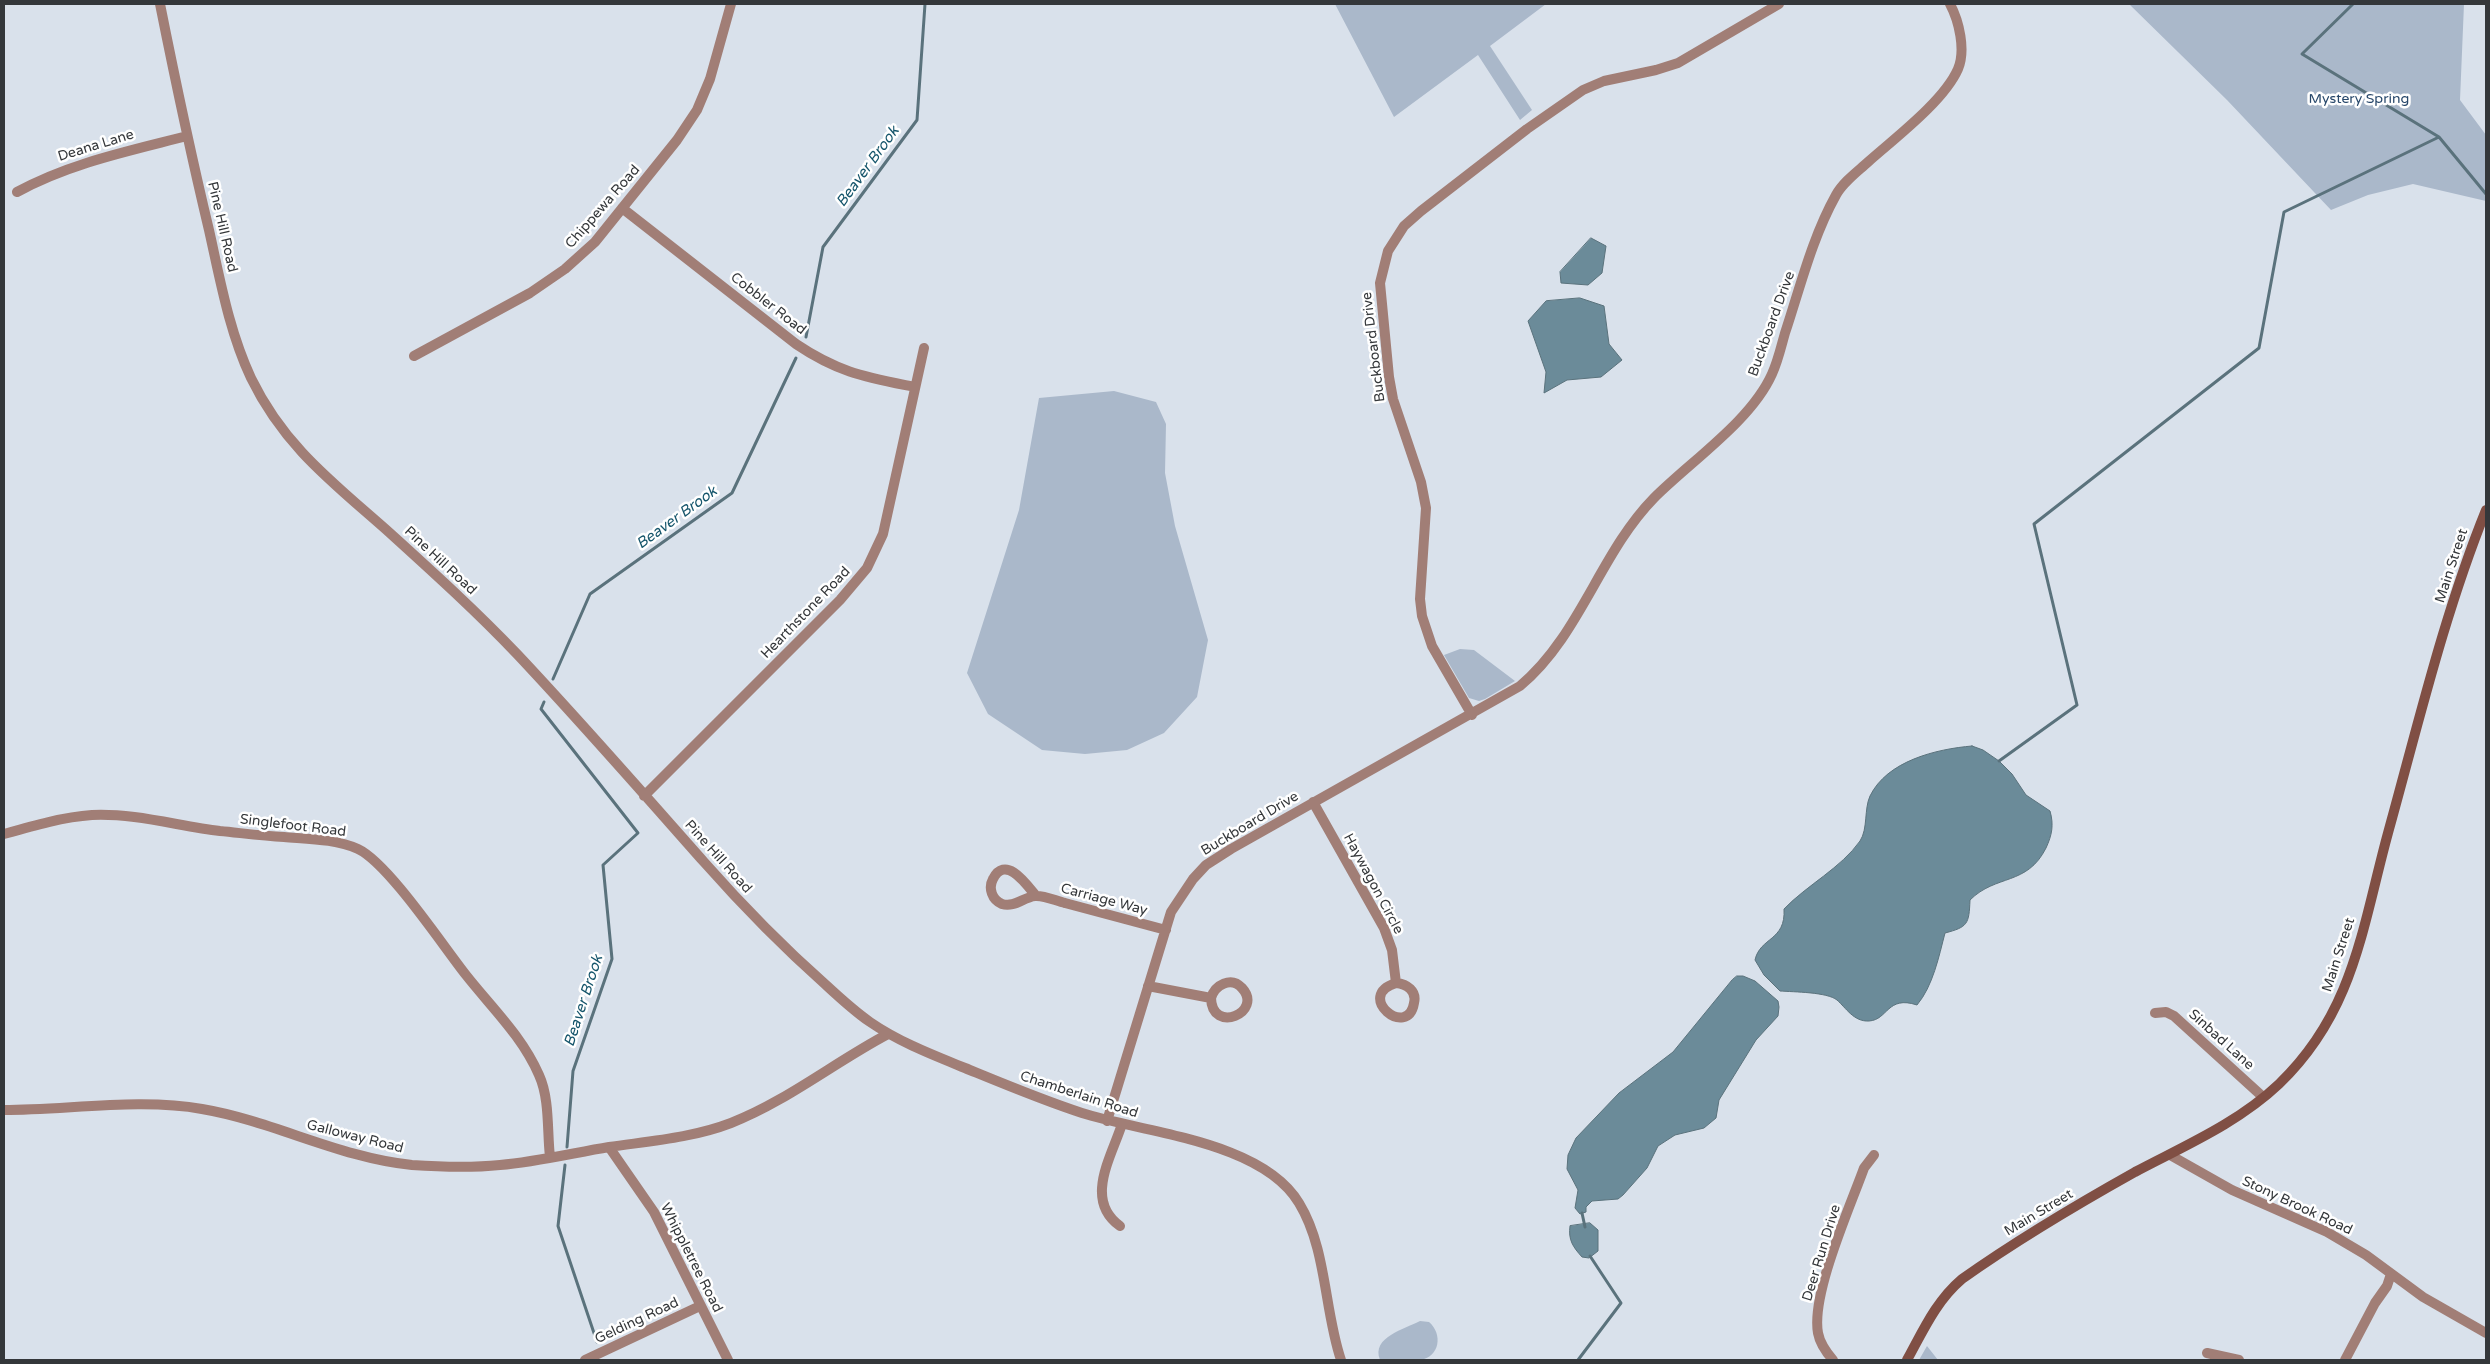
<!DOCTYPE html>
<html>
<head>
<meta charset="utf-8">
<style>
	body { margin:0 }
	#map { position:relative; width:2490px; height:1364px; overflow:hidden; background:#d9e1eb; font-family:"Varela Round",sans-serif }
	canvas { display:block }
	.frame { position:absolute; inset:0; border:5px solid #34373a; pointer-events:none }
</style>
</head>
<body>
<div id="map">
<canvas width="2490" height="1364"></canvas>
<div class="frame"></div>
</div>
<script>
const g = document.querySelector('canvas').getContext('2d');
g.lineJoin = 'round';
function fill(path, color) { g.fillStyle = color; g.fill(path, 'evenodd'); }
function stroke(path, color, width, dash) { g.strokeStyle = color; g.lineWidth = width; g.lineCap = dash ? 'butt' : 'round'; g.setLineDash(dash || []); g.stroke(path); }
function write(font, color, halo, rows, align = 'center') {
  g.font = font + ' "Varela Round",sans-serif'; g.lineWidth = 5; g.setLineDash([]); g.textBaseline = 'middle'; g.strokeStyle = halo; g.fillStyle = color; for (const [text, x, y, turn = 0] of rows) {
    g.save(); g.translate(x, y); g.rotate((+turn || 0) * Math.PI / 180); g.textAlign = isNaN(turn) ? turn : align; if (halo) g.strokeText(text, 0, 0); g.fillText(text, 0, 0); g.restore();
  }
}
fill(new Path2D(`
	M1335,4H1546L1490,46L1532,110L1520,120L1478,55L1394,117Z
	M2129,4H2464L2460,100L2486,135V201L2413,184L2368,195L2331,210L2227,100Z
	M1114,391L1156,402L1166,424L1165,473L1175,526L1208,640L1197,697L1164,733L1127,750L1085,754L1042,750L988,714L967,673L1019,510L1039,398Z
	M1460,649L1474,650L1515,681L1485,699L1479,701L1469,698L1444,655Z
	M1420,1321L1429,1322C1443,1334 1440,1357 1420,1360C1407,1362 1392,1360 1380,1360C1371,1337 1405,1329 1420,1321Z
	M1927,1346L1938,1360H1919Z`), '#aab8ca');
const water = new Path2D(`
	M1591,238L1606,246L1602,273L1588,285L1561,283L1560,272Z
	M1580,298L1604,306L1609,344L1622,360L1601,377L1567,380L1544,393L1546,372L1528,321L1546,301Z
	M1972,746L1983,750L1999,761L2012,774L2026,795L2050,811C2054,825 2052,835 2046,848C2027,886 1996,874 1970,900C1969,924 1968,927 1945,933C1939,956 1933,986 1917,1005C1887,995 1888,1020 1869,1021C1854,1022 1846,1008 1837,1000C1827,992 1794,992 1780,991L1764,975L1755,960C1760,937 1786,941 1784,909C1807,885 1841,868 1860,841C1868,829 1864,809 1870,796C1887,761 1936,749 1972,746Z
	M1737,976H1743L1755,981L1778,1001L1779,1007L1778,1016L1756,1040L1719,1100L1716,1118L1704,1128L1675,1135L1658,1146L1647,1168L1623,1195L1618,1199L1592,1201L1586,1207V1212L1580,1214L1575,1208L1578,1190L1567,1169L1568,1155L1576,1138L1619,1093L1673,1052L1732,980Z
	M1590,1223L1598,1230V1251L1589,1258L1582,1257C1573,1247 1568,1240 1570,1226Z`);
fill(water, '#6b8b99');
stroke(water, '#5a727c', 1);
stroke(new Path2D(`
	M2353,4L2302,54L2439,137L2486,194
	M806,337L823,247L917,120L925,4
	M553,679L590,594L732,493L796,358
	M544,702L541,709L638,833L603,865L612,959L573,1071L567,1147
	M1999,761L2077,705L2034,524L2259,348L2284,212L2439,137
	M565,1165L558,1226L597,1342
	M1582,1213L1585,1227
	M1578,1360L1621,1303L1590,1256`), '#5a727c', 3);
stroke(new Path2D(`
	M160,4C175,79 191,155 209,230C220,279 229,331 251,378C285,448 335,484 391,534C434,573 477,612 517,654C581,722 642,792 704,862C742,905 782,946 826,985C840,998 854,1011 870,1022C899,1042 933,1055 965,1068C1004,1084 1042,1100 1082,1113C1145,1133 1262,1141 1299,1203C1327,1249 1324,1310 1341,1360
	M17,192C70,163 129,151 187,136
	M622,208L796,344C839,373 866,377 915,387
	M414,356L530,293L565,269L595,242L677,140L697,110L710,79L731,4
	M1472,715L1432,646L1422,616L1420,599L1426,508L1421,482L1393,399L1389,377L1380,283L1388,251L1404,226L1421,211L1527,129L1583,90L1604,81L1656,70L1678,63L1779,4
	M644,796L840,600L867,568L883,534L924,348
	M1313,802L1384,928L1392,950L1396,983C1354,996 1408,1040 1414,1003C1417,991 1407,984 1396,983
	M4,834C32,826 63,817 92,815C135,813 178,826 220,831C241,833 262,836 284,837C308,839 336,839 358,849C388,863 443,946 466,975C492,1008 522,1036 539,1075C550,1099 547,1132 550,1157
	M1036,896C1027,885 1006,854 993,879C988,888 992,900 1002,904C1014,908 1024,897 1035,896C1044,895 1056,901 1065,903C1098,912 1132,921 1166,930
	M1148,986L1211,998C1212,1035 1264,1012 1242,988C1231,976 1215,985 1211,998
	M2155,1013L2166,1012L2174,1016L2263,1097
	M4,1110C67,1110 141,1098 202,1109C273,1121 340,1158 412,1165C441,1167 471,1168 500,1165C536,1162 573,1153 609,1147C650,1141 692,1138 731,1123C787,1101 835,1062 888,1034
	M1107,1121L1171,912L1193,879L1206,865L1231,849L1520,686C1580,636 1600,553 1654,498C1691,461 1751,421 1772,374C1778,361 1781,347 1785,333C1800,288 1812,238 1836,195C1843,182 1857,172 1868,162C1895,138 1944,101 1958,69C1966,50 1959,21 1950,4
	M609,1147L654,1212L728,1360
	M2170,1155L2232,1190L2327,1232L2366,1255L2423,1297L2486,1333
	M1120,1226C1084,1200 1111,1158 1122,1124
	M2207,1353L2239,1360
	M585,1360L700,1306
	M1833,1360C1826,1352 1820,1344 1818,1333C1811,1294 1850,1207 1864,1168L1874,1155
	M2345,1360L2375,1303L2387,1286L2391,1274`), '#a17e76', 10);
stroke(new Path2D(`
	M1907,1360C1923,1331 1936,1301 1962,1279C2017,1240 2076,1205 2135,1172C2184,1146 2238,1123 2279,1084C2354,1012 2362,928 2388,833C2418,725 2444,614 2486,510`), '#804f44', 10);
write('14px', '#27476a', '#fff', [
	["Mystery Spring",2359,99]
]);
write('14px', '#34373a', '#fff', [
	["Deana Lane",96,146,-17],
	["Chippewa Road",603,207,-49],
	["Pine Hill Road",222,227,77],
	["Cobbler Road",768,304,38],
	["Buckboard Drive",1772,324,-70],
	["Buckboard Drive",1374,347,-97],
	["Pine Hill Road",440,561,43],
	["Main Street",2452,566,-72],
	["Hearthstone Road",806,613,-46],
	["Buckboard Drive",1250,824,-31],
	["Singlefoot Road",293,826,7],
	["Pine Hill Road",718,857,48],
	["Haywagon Circle",1373,884,62],
	["Carriage Way",1104,900,15],
	["Main Street",2339,955,-72],
	["Sinbad Lane",2221,1040,42],
	["Chamberlain Road",1079,1095,18],
	["Galloway Road",355,1137,14],
	["Stony Brook Road",2297,1206,25],
	["Main Street",2039,1213,-31],
	["Deer Run Drive",1822,1253,-73],
	["Whippletree Road",691,1258,63],
	["Gelding Road",637,1321,-25]
]);
write('italic 15px', '#15556b', '#fff', [
	["Beaver Brook",868,167,-54],
	["Beaver Brook",677,518,-36],
	["Beaver Brook",584,1001,-72]
]);
</script>
</body>
</html>
